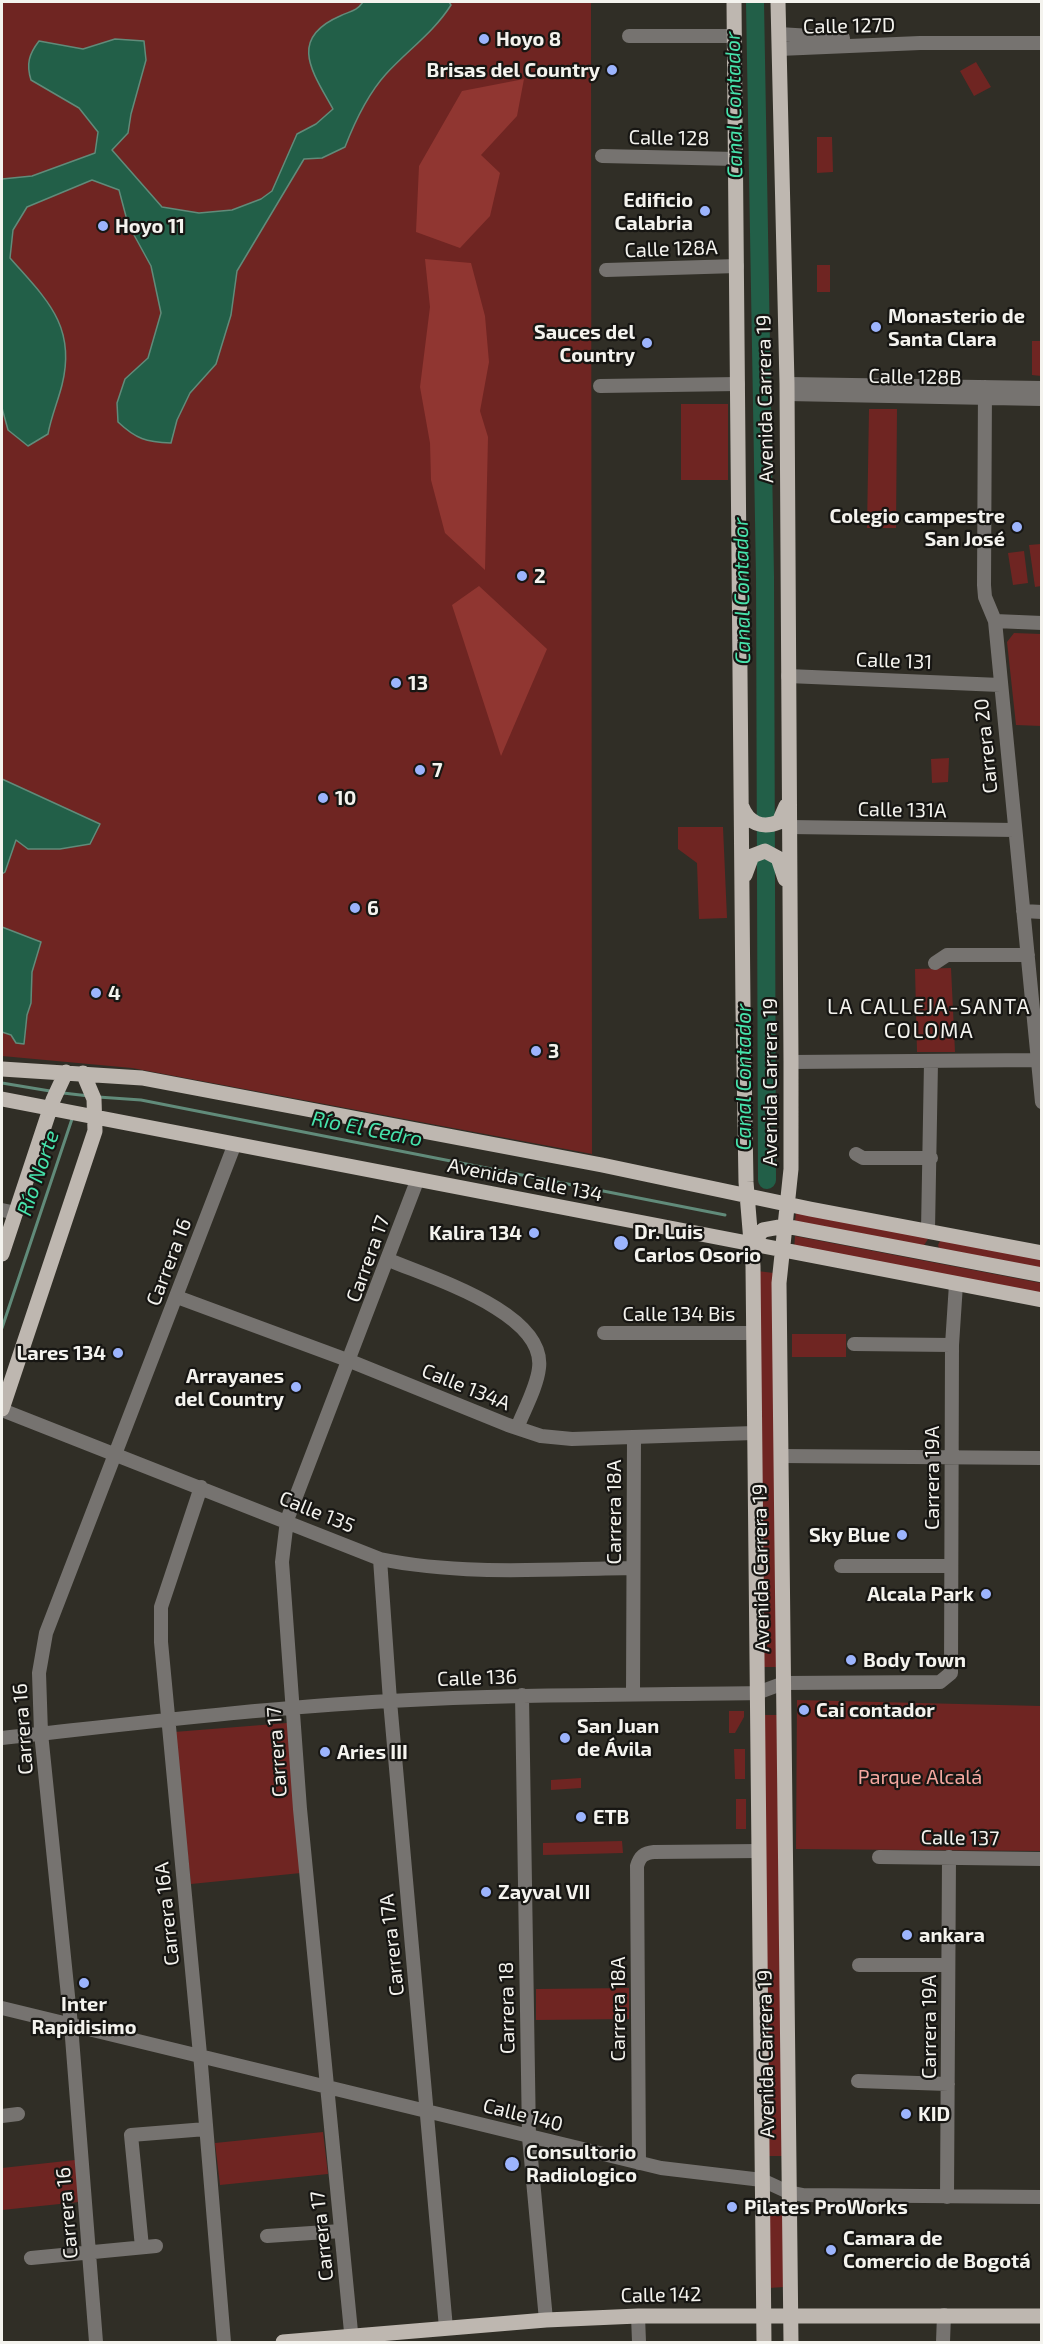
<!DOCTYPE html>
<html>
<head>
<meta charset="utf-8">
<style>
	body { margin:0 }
	#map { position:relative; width:1043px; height:2344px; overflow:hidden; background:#302e26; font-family:"Exo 2",sans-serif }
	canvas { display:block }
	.frame { position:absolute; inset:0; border:3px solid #f4f3ee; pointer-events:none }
</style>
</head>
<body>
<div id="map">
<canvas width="1043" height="2344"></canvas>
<div class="frame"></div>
</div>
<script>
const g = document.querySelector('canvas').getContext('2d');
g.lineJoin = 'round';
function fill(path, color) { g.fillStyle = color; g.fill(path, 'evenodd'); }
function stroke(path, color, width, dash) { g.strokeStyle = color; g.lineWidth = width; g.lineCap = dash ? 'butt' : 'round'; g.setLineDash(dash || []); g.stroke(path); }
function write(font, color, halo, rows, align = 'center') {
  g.font = font + ' "Exo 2",sans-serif'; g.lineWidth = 4.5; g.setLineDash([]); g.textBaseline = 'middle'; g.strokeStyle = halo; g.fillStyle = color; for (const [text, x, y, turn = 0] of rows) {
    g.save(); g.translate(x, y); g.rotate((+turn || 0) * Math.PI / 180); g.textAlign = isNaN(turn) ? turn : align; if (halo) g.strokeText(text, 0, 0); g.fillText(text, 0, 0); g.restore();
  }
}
fill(new Path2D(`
	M2,2H591L592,1154L132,1068L2,1056Z
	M976,62L991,87L974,96L960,71Z
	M817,137H832L833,172L817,173Z
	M817,265H830V292H817Z
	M1032,341H1041V376L1032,375Z
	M681,404H728V480H681Z
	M869,409H897L896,528H867Z
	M1041,544V586L1035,587L1029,545Z
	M1024,551L1028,583L1013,585L1008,553Z
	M1014,633L1041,634V726L1016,725L1007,642Z
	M949,758L948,782L932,783L931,759Z
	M678,827H723L727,918L699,919L697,863L678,849Z
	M951,968L955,1052H917L915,969Z
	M796,1212L921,1236L928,1239L923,1247L795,1222Z
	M795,1236L1041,1283V1296L794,1250Z
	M941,1239L1041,1259V1271L940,1251L938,1245Z
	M757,1271L774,1273L778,1667H763Z
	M792,1334H846V1357H792Z
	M797,1700L1041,1706V1851L796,1849Z
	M729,1711H744V1717L735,1733H729Z
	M763,1715H777L782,2156H767Z
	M287,1723L301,1873L191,1884L174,1732Z
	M734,1749H745V1779H735Z
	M581,1778V1788L551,1790V1780Z
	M736,1799H746V1829H736Z
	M622,1841L623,1853L543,1855V1843Z
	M629,1988V2019L536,2020V1989Z
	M323,2132L328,2174L220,2185L215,2143Z
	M75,2160L79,2202L2,2210V2168Z
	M768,2212H783L784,2287L769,2288Z`), '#6f2522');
fill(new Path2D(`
	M524,79L517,116L481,155L500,173L490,216L460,248L416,232L419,166L462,91Z
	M425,259L471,263L485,316L489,362L480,411L488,437L485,570L445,533L431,480L430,443L420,387L430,307Z
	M479,586L547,649L501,756L452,605Z`), '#903631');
const water = new Path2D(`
	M363,2H449L451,5C434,32 408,50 386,74C367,95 355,121 345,147L322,158L304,159L237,271L231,315L216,364L190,393L177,420L171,443C146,442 136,439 118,422L117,403L125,379L148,358L161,313L151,266L128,224L119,190L92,180L27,207L13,230L10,258C45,298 77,325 62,385C58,401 51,417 48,434L28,446L8,430L2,408V179L32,176L95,153L98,132L79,108L31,80C26,64 29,54 39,41L83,49L115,39L144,41L146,60L131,114L128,133L112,150L162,207L199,213L232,210L261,199L272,191L297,134L316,124L333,109C313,73 287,39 340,16C350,11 356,12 363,2Z
	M2,779L100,824L90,844L60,849H28L16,840L5,872L2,874Z
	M2,927L41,942L32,972L31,1003L27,1015L24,1044L16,1043L11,1035L2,1032Z`);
fill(water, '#225f48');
stroke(water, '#618b7a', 1.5);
stroke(new Path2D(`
	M2,1083L50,1091
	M63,1093L89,1096
	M98,1097L141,1100L725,1215
	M2,1328L73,1116`), '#618b7a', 3);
stroke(new Path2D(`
	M755,2L765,577L767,1180`), '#225f48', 18);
stroke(new Path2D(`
	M779,34L843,38
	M629,36H735
	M779,49L920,43H1042
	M602,156L736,159
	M606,270L737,266
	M789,384L1042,388
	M600,386L738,384
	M985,387L984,585L985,597L995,621L1042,1102
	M787,394L1042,399
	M995,621L1042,623
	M788,676L1000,685
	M789,827L1015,830
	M1023,911L1042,912
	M935,963L947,955H1028
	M791,1062L1037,1060
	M856,1154L863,1158H931
	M2,1210L16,1213
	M928,1230L931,1062
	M389,1260C428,1277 546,1312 539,1368C537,1387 524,1410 517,1428
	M177,1297L350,1361L508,1425L541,1436L572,1439L754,1433
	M604,1333H753
	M854,1344L952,1345
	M2,1410L380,1559C463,1576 549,1569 633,1568
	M781,1456L1042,1458
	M201,1487L161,1607V1642L201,2065L224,2342
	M380,1559L390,1701L446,2328
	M841,1566H951
	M633,1694L634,1438
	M522,1695L529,2137L546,2320
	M2,1738C131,1724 260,1708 390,1701C512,1694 634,1695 757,1693L784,1683L940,1682L951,1673L952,1345L956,1284
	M879,1857L1042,1859
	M859,1965H948
	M2,2008L661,2168L762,2180L788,2192L803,2195L1042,2197
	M858,2081L948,2084
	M2,2116L18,2114
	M639,2163L637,1866C640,1856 644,1853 654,1852L759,1851
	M947,2197L949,1857
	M267,2236L341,2231
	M142,2247L131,2135L206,2129
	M31,2258L156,2246
	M638,2316L639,2342
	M96,2342L71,2025L41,1733L39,1673L46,1633L234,1146
	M352,2342L300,1809L282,1562L287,1520L417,1181
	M943,2342L944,2315`), '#767370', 14);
stroke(new Path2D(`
	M734,2L743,1008L746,1182L753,1266L764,2342
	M778,2L787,384L791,1062V1169L779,1283L791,2342
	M742,807C748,823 762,829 779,822L786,806
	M745,875L752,856L765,851L778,858L785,879
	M2,1069L142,1078L602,1165L810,1209L1042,1253
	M2,1099L1042,1300
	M751,1245L763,1230L785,1226L1042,1275
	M2,1254L53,1100L66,1072
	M2,1409L95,1131L94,1099L83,1073
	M283,2342L546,2320L638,2316H1042`), '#beb7b0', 15);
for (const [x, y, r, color] of [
	[484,39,6,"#9cb4fd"],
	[612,70,6,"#9cb4fd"],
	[705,211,6,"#9cb4fd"],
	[103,226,6,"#9cb4fd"],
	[876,327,6,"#9cb4fd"],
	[647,343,6,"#9cb4fd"],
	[1017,527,6,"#9cb4fd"],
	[522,576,6,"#9cb4fd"],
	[396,683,6,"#9cb4fd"],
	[420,770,6,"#9cb4fd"],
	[323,798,6,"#9cb4fd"],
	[355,908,6,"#9cb4fd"],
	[96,993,6,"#9cb4fd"],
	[536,1051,6,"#9cb4fd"],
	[534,1233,6,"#9cb4fd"],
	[621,1243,8,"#9cb4fd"],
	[118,1353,6,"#9cb4fd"],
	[296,1387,6,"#9cb4fd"],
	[902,1535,6,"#9cb4fd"],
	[986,1594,6,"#9cb4fd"],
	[851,1660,6,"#9cb4fd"],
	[804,1710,6,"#9cb4fd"],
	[565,1738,6,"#9cb4fd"],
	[325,1752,6,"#9cb4fd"],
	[581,1817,6,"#9cb4fd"],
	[486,1892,6,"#9cb4fd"],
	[907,1935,6,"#9cb4fd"],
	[84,1983,6,"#9cb4fd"],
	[906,2114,6,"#9cb4fd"],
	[512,2164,8,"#9cb4fd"],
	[732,2207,6,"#9cb4fd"],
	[831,2250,6,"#9cb4fd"]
]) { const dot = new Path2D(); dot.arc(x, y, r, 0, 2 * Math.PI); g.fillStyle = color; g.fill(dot); stroke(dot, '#171613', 2); }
write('20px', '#f4f3ee', '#171613', [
	["Calle 127D",849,26,-1],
	["Calle 128",669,138,1],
	["Calle 128A",671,249,-2],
	["Calle 128B",915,377,1],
	["Avenida Carrera 19",765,399,-91],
	["Calle 131",894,661,2],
	["Carrera 20",986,746,-96],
	["Calle 131A",902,810,1],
	["Avenida Carrera 19",770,1082,-90],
	["Avenida Calle 134",525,1180,11],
	["Carrera 17",368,1259,-70],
	["Carrera 16",169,1262,-69],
	["Calle 134 Bis",679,1314],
	["Calle 134A",466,1387,22],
	["Carrera 19A",932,1478,-90],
	["Calle 135",317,1512,22],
	["Carrera 18A",614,1512,-90],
	["Avenida Carrera 19",761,1568,-91],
	["Calle 136",477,1678,-2],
	["Carrera 16",23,1729,-94],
	["Carrera 17",277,1752,-94],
	["Calle 137",960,1838,1],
	["Carrera 16A",167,1914,-96],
	["Carrera 17A",392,1945,-96],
	["Carrera 18",507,2008,-91],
	["Carrera 18A",618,2009,-90],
	["Carrera 19A",929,2027,-90],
	["Avenida Carrera 19",766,2054,-91],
	["Calle 140",523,2115,14],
	["Carrera 16",67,2213,-95],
	["Carrera 17",322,2236,-96],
	["Calle 142",661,2295,-1]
]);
write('bold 20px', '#f4f3ee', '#171613', [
	["Hoyo 8",496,39],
	["Brisas del Country",600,70,"right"],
	["Edificio",693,200,"right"],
	["Calabria",693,223,"right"],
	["Hoyo 11",115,226],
	["Monasterio de",888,316],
	["Santa Clara",888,339],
	["Sauces del",635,332,"right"],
	["Country",635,355,"right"],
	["Colegio campestre",1005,516,"right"],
	["San José",1005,539,"right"],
	["2",534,576],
	["13",408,683],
	["7",432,770],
	["10",335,798],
	["6",367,908],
	["4",108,993],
	["3",548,1051],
	["Dr. Luis",634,1232],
	["Carlos Osorio",634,1255],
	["Kalira 134",522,1233,"right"],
	["Lares 134",106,1353,"right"],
	["Arrayanes",284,1376,"right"],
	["del Country",284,1399,"right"],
	["Sky Blue",890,1535,"right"],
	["Alcala Park",974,1594,"right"],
	["Body Town",863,1660],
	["Cai contador",816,1710],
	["San Juan",577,1726],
	["de Ávila",577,1749],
	["Aries III",337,1752],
	["ETB",593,1817],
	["Zayval VII",498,1892],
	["ankara",919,1935],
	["Inter",84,2004,"center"],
	["Rapidisimo",84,2027,"center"],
	["KID",918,2114],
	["Consultorio",526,2152],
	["Radiologico",526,2175],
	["Pilates ProWorks",744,2207],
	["Camara de",843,2238],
	["Comercio de Bogotá",843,2261]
], 'left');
write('20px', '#f5a8a0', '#171613', [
	["Parque Alcalá",920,1777]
]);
write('italic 21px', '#46e4ac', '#171613', [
	["Canal Contador",734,105,-91],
	["Canal Contador",742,591,-91],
	["Canal Contador",744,1077,-90],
	["Río El Cedro",367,1129,11],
	["Río Norte",38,1173,-71]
]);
g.letterSpacing = '1.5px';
write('21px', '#f4f3ee', '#171613', [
	["LA CALLEJA-SANTA",929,1007],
	["COLOMA",929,1031]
]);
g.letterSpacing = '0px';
</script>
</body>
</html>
